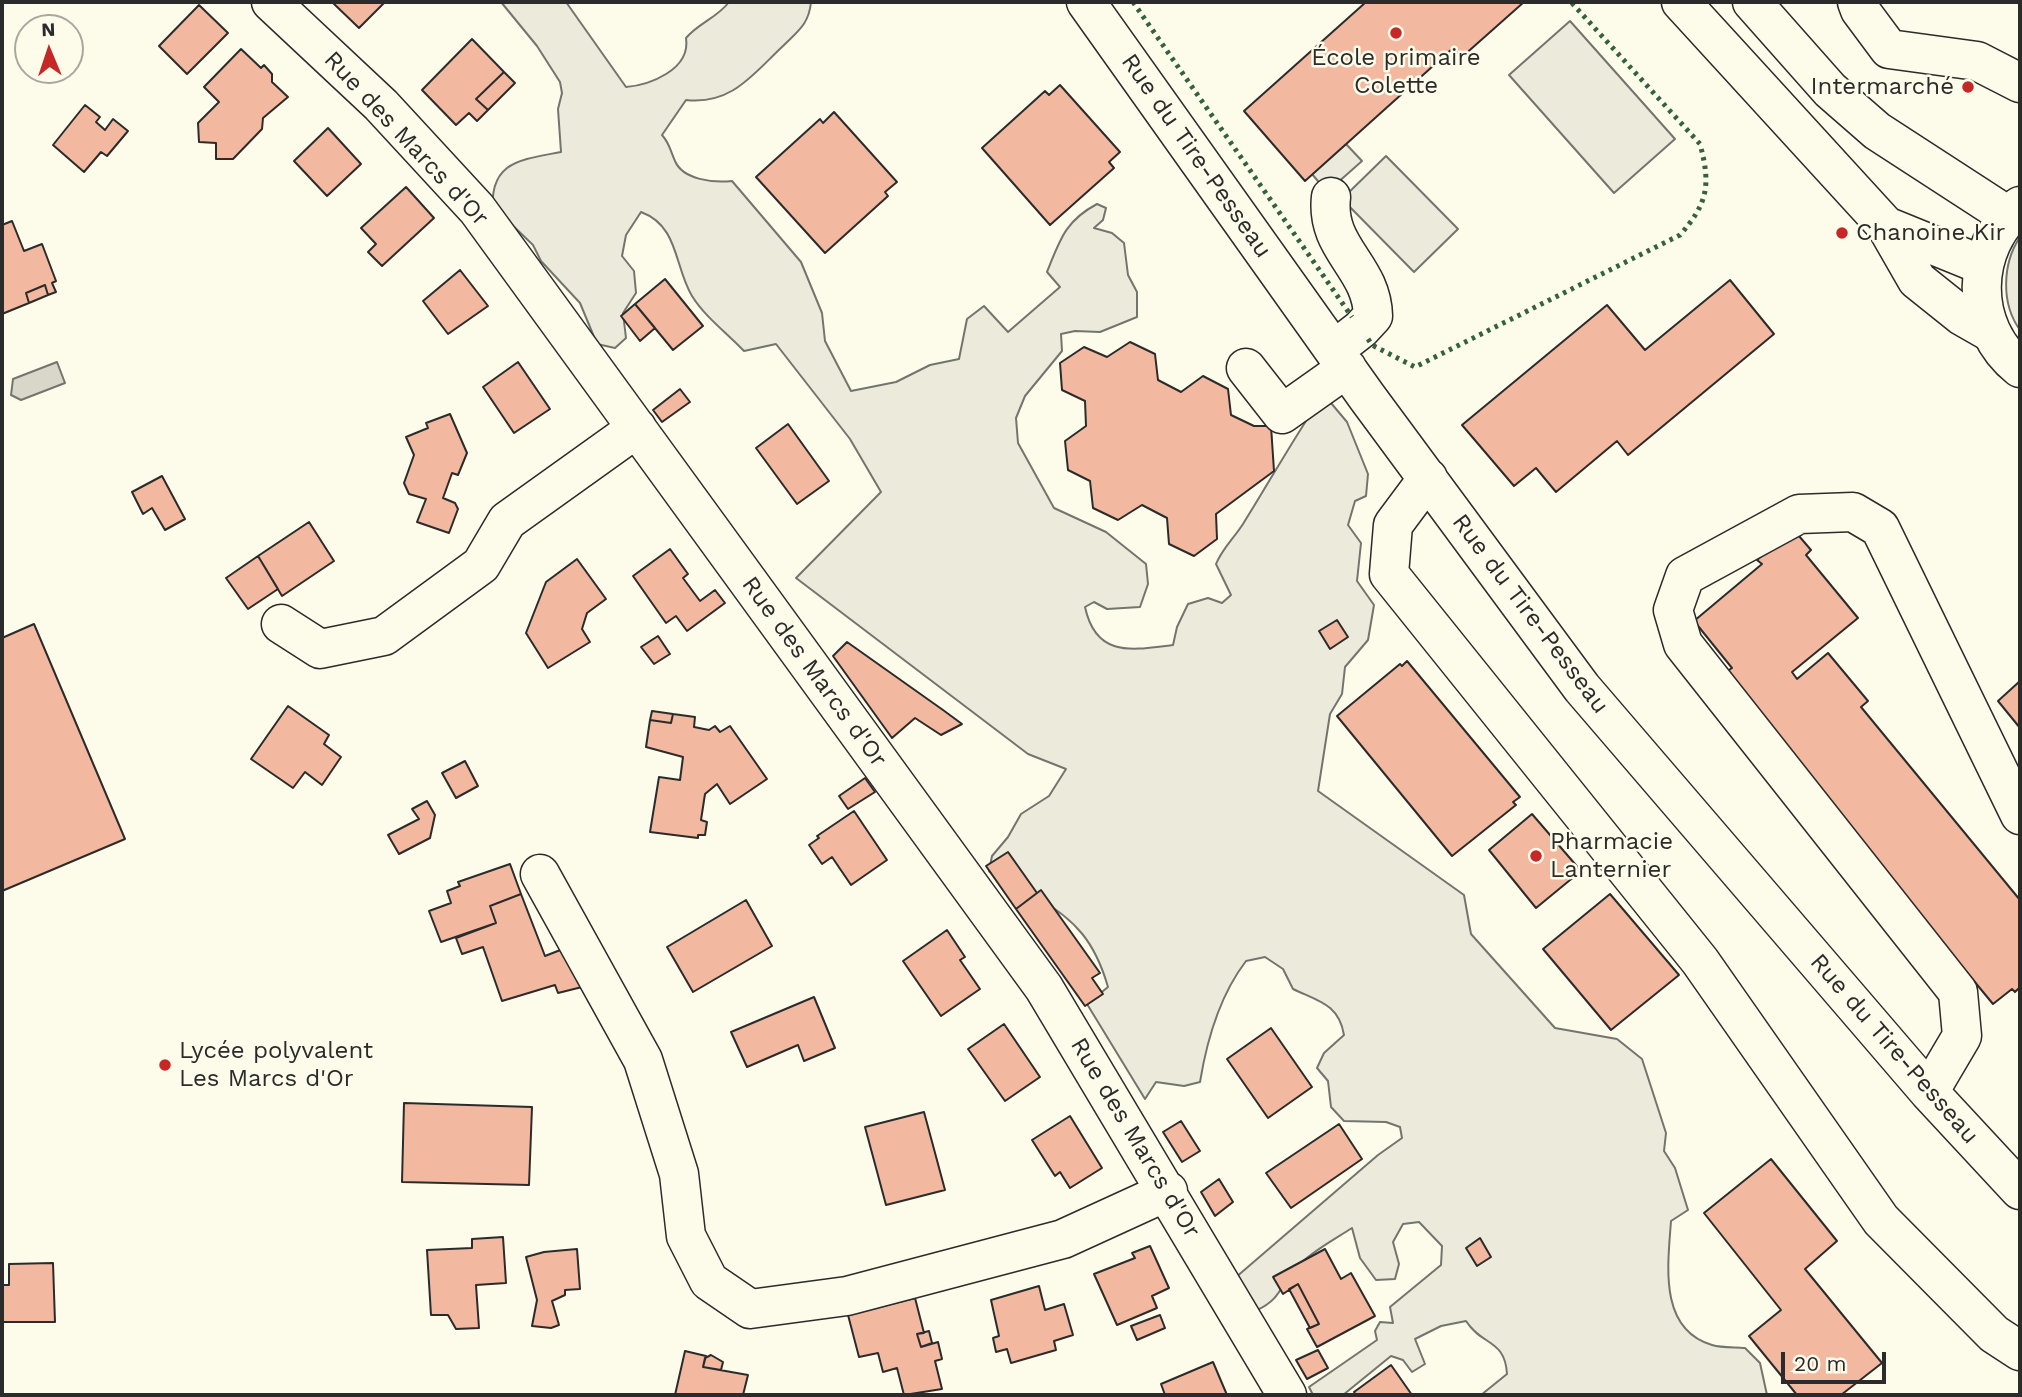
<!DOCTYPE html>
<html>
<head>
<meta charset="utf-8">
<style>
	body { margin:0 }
	#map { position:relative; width:2022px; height:1397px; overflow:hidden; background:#fdfbea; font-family:"Work Sans",sans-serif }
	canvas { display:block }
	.frame { position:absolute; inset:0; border:4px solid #2b2b2b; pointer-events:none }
	.north { position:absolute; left:14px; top:14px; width:70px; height:70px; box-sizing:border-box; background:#fdfbea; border:2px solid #a9a89e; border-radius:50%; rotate:358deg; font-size:19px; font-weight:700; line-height:28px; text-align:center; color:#2b2b2b }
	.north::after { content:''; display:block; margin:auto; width:24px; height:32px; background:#c62828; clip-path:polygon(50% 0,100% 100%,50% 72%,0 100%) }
	.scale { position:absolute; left:1781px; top:1352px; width:105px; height:32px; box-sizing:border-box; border:4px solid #2b2b2b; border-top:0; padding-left:9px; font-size:21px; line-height:24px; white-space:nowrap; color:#2b2b2b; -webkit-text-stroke:5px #fdfbea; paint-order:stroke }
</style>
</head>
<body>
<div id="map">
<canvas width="2022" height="1397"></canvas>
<div class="frame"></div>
<div class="north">N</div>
<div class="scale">20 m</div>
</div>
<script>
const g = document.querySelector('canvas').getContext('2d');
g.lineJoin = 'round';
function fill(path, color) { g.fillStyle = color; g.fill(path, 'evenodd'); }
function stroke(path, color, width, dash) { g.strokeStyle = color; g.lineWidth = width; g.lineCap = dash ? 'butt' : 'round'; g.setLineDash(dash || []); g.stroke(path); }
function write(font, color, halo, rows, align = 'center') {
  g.font = font + ' "Work Sans",sans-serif'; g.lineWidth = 5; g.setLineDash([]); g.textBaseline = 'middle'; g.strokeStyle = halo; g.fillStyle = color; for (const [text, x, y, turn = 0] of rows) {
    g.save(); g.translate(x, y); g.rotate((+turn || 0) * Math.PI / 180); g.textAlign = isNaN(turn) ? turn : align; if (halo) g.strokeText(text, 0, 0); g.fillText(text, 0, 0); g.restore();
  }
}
const green = new Path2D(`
	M501,2H566L626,87C649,85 691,70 686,38C700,22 717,18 729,2H811C809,24 798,31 783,46C753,74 732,105 686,100L662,135C670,144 670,150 675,161C683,180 714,183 732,181L801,262L822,313L825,341L851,391L896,382L930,365L959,359L967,319L984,306L1008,332L1060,287L1047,272C1060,240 1065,221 1097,204L1106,208L1103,220L1094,228L1112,233L1124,243L1128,275L1137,292V317L1100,332L1075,331L1061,334L1062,351L1025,396L1016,418L1018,443L1054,508L1106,532L1146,564L1148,584L1140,607L1107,609L1094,602L1085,607C1096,658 1132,650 1173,645L1177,627L1188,604L1208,598L1222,603L1231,595L1216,564C1222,549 1234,538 1243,524C1268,484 1291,443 1317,404L1331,403L1347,422L1368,474L1366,496L1355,501L1348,525L1361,543L1357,581L1374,605L1368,640L1345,667L1342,694L1330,714L1318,791L1464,895L1471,934L1555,1028L1617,1039L1642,1059L1666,1133L1664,1151L1675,1168L1688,1210L1671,1221C1668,1264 1658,1329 1712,1345C1722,1348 1735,1347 1745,1348L1760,1363L1767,1395H1481L1507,1374C1505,1339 1482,1346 1466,1321L1441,1326L1415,1339L1425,1364L1412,1372L1403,1360L1391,1356L1343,1395H1313L1309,1387L1377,1340L1375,1331L1380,1322L1393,1323L1390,1307L1441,1265L1442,1246L1419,1222L1403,1224L1393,1242L1399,1264L1395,1279L1376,1280L1360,1258L1352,1228C1335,1239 1316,1249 1301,1263C1280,1281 1284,1298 1257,1310L1235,1278L1378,1155L1402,1138L1400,1127L1386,1122L1344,1121L1331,1107L1328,1081L1317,1068L1324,1053L1344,1035C1339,1004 1318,1001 1293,989L1283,969L1265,957L1246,961C1220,995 1207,1039 1200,1082L1184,1086L1156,1082L1145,1099L1087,1004L1108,987C1095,942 1076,920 1036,897L1026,902L1008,891L989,871L992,856L1008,837L1021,814L1049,796L1066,769L1028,754L796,578L881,492L850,439L776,344L744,351C727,333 705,317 692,296C674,266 679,226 641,212L626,235L622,256L634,271L636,293L623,313L626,338L615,348L597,344L580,303L541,261L533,245L507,220L493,214C488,161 520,160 561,152L558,109L562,93L560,82L537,46Z
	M1570,21L1675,139L1614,193L1509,75Z
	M1346,144L1362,161L1327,192L1312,174Z
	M1386,156L1458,229L1414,272L1342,199Z
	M2020,237V330C2001,304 2002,264 2020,237Z`);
fill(green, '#ecebdb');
stroke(green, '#74746e', 2);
const water = new Path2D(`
	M57,362L65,383L21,400L11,395L13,379Z`);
fill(water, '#d8d7c9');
stroke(water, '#74746e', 2);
const building = new Path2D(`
	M332,2H385L359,28Z
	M1366,2H1524L1462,57L1453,48L1305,181L1244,111Z
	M199,5L228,33L187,74L159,46Z
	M472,39L504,72L476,99L488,110L477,121L469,113L456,125L422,90Z
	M241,49L261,68L264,65L272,74V82L288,97L263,118L262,129L233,159H216V143L199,142L198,123L219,102L204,87Z
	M504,72L515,83L488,110L476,99Z
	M1060,85L1120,152L1109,162L1114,168L1050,225L982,148L1045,91L1049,95Z
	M85,105L100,117L96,122L105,130L113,119L128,131L107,156L101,152L84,172L53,145Z
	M834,112L897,182L885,192L888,196L825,253L756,177L820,119L823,123Z
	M328,128L361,164L327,196L294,161Z
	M406,187L434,218L382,266L368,252L376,244L361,228Z
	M12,221L24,251L42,244L56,281L52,283L56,292L48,295L45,285L26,293L29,303L2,314V225Z
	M460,270L488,306L448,334L423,301Z
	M665,279L703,326L673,350L635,304Z
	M1730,280L1774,334L1628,455L1617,441L1556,492L1536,468L1514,486L1462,425L1607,305L1645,350Z
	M45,285L48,295L29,303L26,293Z
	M635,304L655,328L640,341L621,316Z
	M1130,342L1155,354L1158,380L1181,392L1203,376L1228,389L1231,415L1254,426H1271L1274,471L1216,514L1217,539L1194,556L1169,544L1167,518L1142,505L1118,520L1093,508L1090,481L1068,470L1065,441L1086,426L1085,401L1062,390L1060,363L1084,347L1107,357Z
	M518,362L550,409L514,433L483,387Z
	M680,389L690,402L662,422L653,410Z
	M450,414L467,453L458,475L452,473L443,498L455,503L458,509L449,533L417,522L426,499L409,494L404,483L414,455L406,437L428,428L426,423Z
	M788,424L829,481L797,504L756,448Z
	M162,476L185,519L165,530L152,508L143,514L132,492Z
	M309,522L334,561L282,596L258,556Z
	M1793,529L1811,550L1806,555L1858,618L1792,672L1797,679L1828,653L1868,701L1861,707L2020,900V987L2015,992L2012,989L1993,1004L1754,715L1726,672L1732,668L1694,621L1762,564L1757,560Z
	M670,549L688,574L683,578L700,601L715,590L725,603L687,631L676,616L666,623L633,576Z
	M258,556L278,589L248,609L226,578Z
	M577,559L606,599L587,613L582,629L590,642L548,668L526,633L546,582Z
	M1337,620L1348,637L1330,649L1319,631Z
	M34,624L125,839L2,891V638Z
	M658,636L670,654L654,664L641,647Z
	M847,642L943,710L962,724L941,735L915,718L892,738L833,656Z
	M1407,661L1520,797L1513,802L1516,805L1452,856L1337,716L1400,664L1402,666Z
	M2020,681V728L1998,701Z
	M288,706L329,735L324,744L341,757L322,785L305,772L293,788L251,759Z
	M652,711L673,714L671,723L650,720Z
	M673,714L695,717L694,727L709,730L715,726L720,732L730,726L767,779L730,804L717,784L705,794L701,820L707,822L705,835H698V838L650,832L659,777L680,780L683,757L646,747L650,720L671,723Z
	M465,761L478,786L456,798L442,773Z
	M865,778L875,792L848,809L839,796Z
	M427,801L435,815L430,838L399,854L388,835L419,819L412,809Z
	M854,811L887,860L851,885L832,857L822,864L809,845L819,838L817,836Z
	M1532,814L1581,871L1536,908L1489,850Z
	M1008,852L1037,893L1016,909L986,866Z
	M510,864L521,894L490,906L496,923L441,942L429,911L451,903L447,891L460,886L458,882Z
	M1041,890L1100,973L1092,978L1103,994L1085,1006L1016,909Z
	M521,894L545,956L568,947L594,984L558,993L555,985L502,1001L483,947L462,954L456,938L496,923L490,906Z
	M1610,894L1679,975L1611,1030L1543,949Z
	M746,900L772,946L693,992L667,947Z
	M947,930L965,957L960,960L980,989L941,1016L903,961Z
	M814,997L835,1048L804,1061L798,1045L747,1067L731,1032Z
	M1004,1024L1040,1077L1005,1101L968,1049Z
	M1271,1028L1312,1087L1268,1118L1227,1059Z
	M404,1103L532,1107L529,1185L402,1182Z
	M924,1112L945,1190L886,1205L865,1127Z
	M1070,1116L1102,1168L1070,1188L1060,1172L1055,1176L1032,1140Z
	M1181,1121L1200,1151L1182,1162L1163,1132Z
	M1339,1124L1362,1159L1291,1208L1266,1173Z
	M1771,1159L1837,1241L1805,1269L1882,1363L1841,1395H1797L1749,1336L1781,1310L1704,1213Z
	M1219,1179L1233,1202L1215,1216L1201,1192Z
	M503,1237L506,1283L476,1285L479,1328L456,1329L448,1315H431L427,1250L472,1248V1239Z
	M1480,1238L1491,1257L1477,1266L1466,1248Z
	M1150,1246L1169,1288L1152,1296L1157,1308L1117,1325L1094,1274L1135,1258L1132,1253Z
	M577,1249L580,1289L565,1290V1295L552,1301L559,1325L551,1328L532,1326L537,1300L526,1257L544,1252Z
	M1325,1249L1341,1279L1351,1273L1375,1316L1317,1347L1307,1329L1319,1324L1298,1284L1283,1294L1273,1277Z
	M53,1263L55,1322H2V1285H9V1264Z
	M1298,1284L1319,1324L1310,1328L1289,1289Z
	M1039,1286L1045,1310L1064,1304L1073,1335L1054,1341L1056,1350L1011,1363L1007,1349L996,1352L993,1338L999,1336L991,1300Z
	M915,1298L924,1333L917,1334L921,1347L938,1342L942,1359L935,1361L942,1389L904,1395L897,1368L883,1372L878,1353L859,1357L848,1315Z
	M1160,1315L1165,1328L1137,1340L1131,1326Z
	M929,1331L932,1343L921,1347L917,1334Z
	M1318,1350L1328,1368L1307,1379L1296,1360Z
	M685,1351L706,1356L703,1367L748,1375L743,1395H675Z
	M711,1355L723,1362L721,1370L703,1367L705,1358Z
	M1213,1362L1227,1395H1165L1161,1384Z
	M1391,1365L1412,1395H1356L1354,1392Z`);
fill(building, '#f2b8a0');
stroke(building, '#2b2b2b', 2);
const minor = new Path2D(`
	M271,2L381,105L477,209L1044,988L1287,1395
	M1086,2L1367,397L1582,688L1929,1092L2020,1190
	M1681,2L1886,226L1917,280L1962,316L1990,332
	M1752,2L1830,90L1877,131L2008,216
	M1857,2L1860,10L1889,49L1977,61L2020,83
	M1331,197C1325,249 1372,266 1373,316L1361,329L1334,350
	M1886,226L1982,265
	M1246,368L1282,414L1347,368
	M1428,478L1393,525L1389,574L1700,961L1881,1220L1994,1334L2020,1351
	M281,624L320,649L384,636L481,565L507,521L637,428
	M540,874L643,1060L679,1174L686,1236L709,1281L750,1309L847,1296L1063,1239L1168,1191
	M1929,1092L1962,1036L1958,992L1683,644L1673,610L1685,576L1799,514L1853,512L1880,528L2020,815`);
const major = new Path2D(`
	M2020,206C1970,247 1968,327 2020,368`);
stroke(minor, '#2b2b2b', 41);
stroke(major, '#2b2b2b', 41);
stroke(minor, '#fdfbea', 38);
stroke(major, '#fdfbea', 38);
stroke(new Path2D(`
	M1133,2L1352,317
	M1368,339L1372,345L1415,367L1680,235C1708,203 1711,185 1700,144L1571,2`), '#34623c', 5, [3.5, 5]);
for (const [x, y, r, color] of [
	[1396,33,7,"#c62828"],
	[1968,87,7,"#c62828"],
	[1842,233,7,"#c62828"],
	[1536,856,7,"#c62828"],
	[165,1065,7,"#c62828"]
]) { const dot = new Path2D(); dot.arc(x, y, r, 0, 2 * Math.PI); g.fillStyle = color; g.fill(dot); stroke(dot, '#fdfbea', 2.5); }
write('24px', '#2b2b2b', '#fdfbea', [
	["École primaire",1396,58,"center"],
	["Colette",1396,86,"center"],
	["Intermarché",1954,87,"right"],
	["Chanoine Kir",1856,233],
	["Pharmacie",1550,842],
	["Lanternier",1550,870],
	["Lycée polyvalent",179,1051],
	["Les Marcs d'Or",179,1079]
], 'left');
write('24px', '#2b2b2b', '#fdfbea', [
	["Rue des Marcs d'Or",406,139,47],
	["Rue du Tire-Pesseau",1196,156,55],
	["Rue du Tire-Pesseau",1530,614,53],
	["Rue des Marcs d'Or",814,672,54],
	["Rue du Tire-Pesseau",1894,1049,49],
	["Rue des Marcs d'Or",1135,1138,59]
]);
</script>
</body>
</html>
